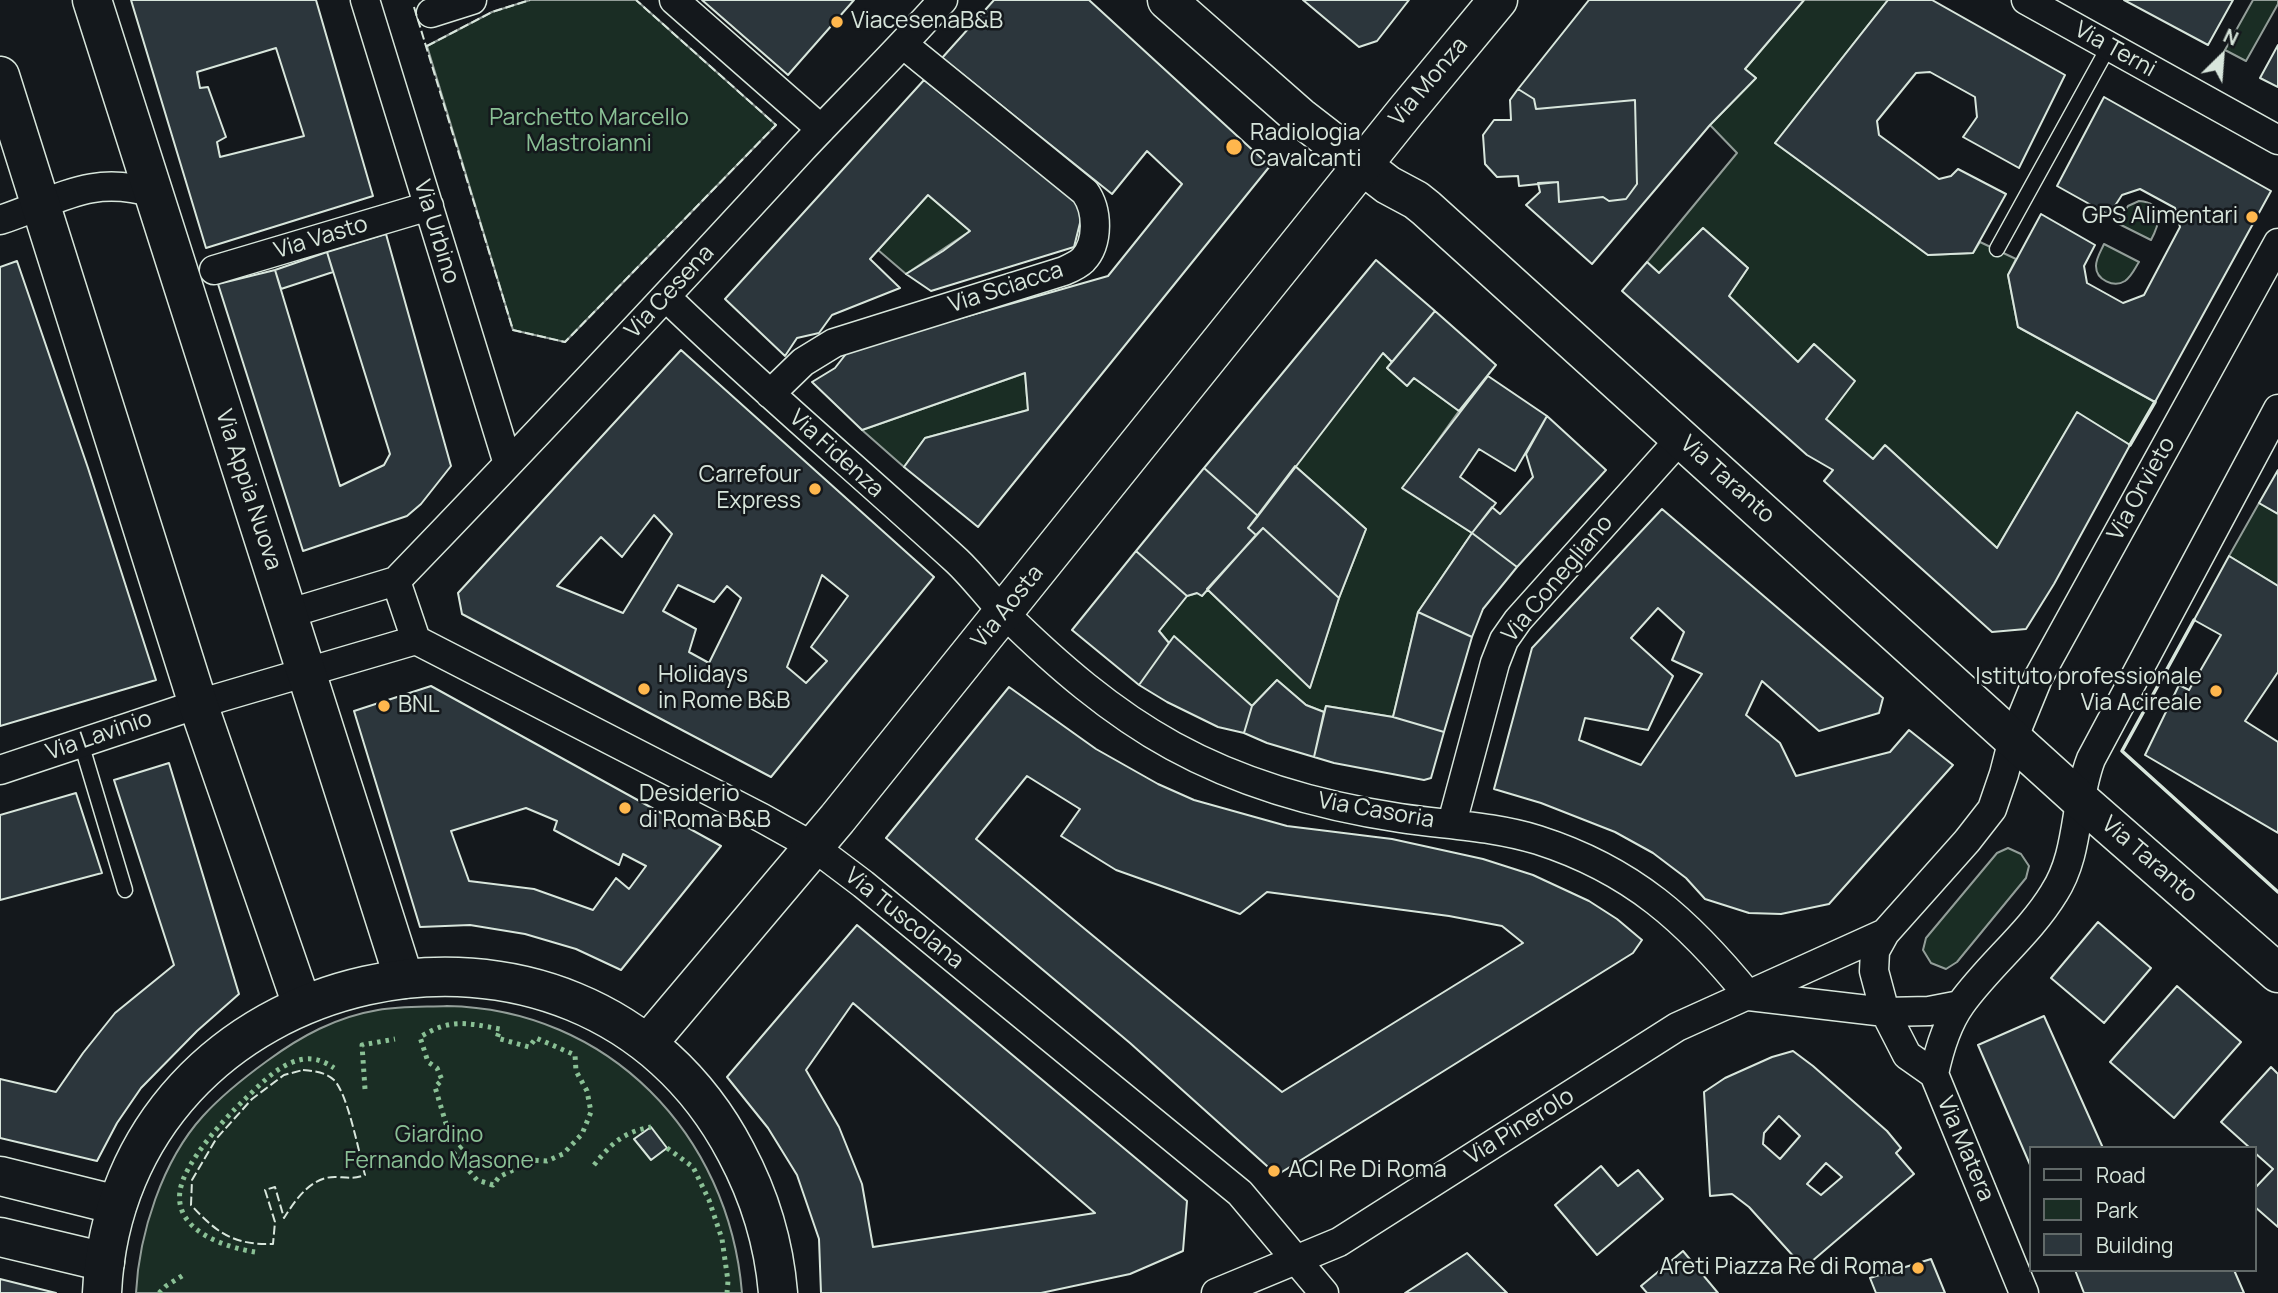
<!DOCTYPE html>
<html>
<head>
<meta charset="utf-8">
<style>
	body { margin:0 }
	#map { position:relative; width:2278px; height:1293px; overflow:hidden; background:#14181c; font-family:Manrope,sans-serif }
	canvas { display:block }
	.legend { position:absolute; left:2029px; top:1146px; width:228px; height:126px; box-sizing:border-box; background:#14181c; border:2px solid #626a69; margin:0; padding:9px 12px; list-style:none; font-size:21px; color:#d8e6dc }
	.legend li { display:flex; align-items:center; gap:14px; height:35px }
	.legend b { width:35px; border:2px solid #626a69 }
	.north { position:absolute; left:2187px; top:21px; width:70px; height:70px; -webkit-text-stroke:5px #14181c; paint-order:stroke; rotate:25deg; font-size:19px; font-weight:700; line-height:28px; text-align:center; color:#d8e6dc }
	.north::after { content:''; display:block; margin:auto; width:24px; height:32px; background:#d8e6dc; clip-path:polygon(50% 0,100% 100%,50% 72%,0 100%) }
</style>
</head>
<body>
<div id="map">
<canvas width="2278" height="1293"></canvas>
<ul class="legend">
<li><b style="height:9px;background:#14181c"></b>Road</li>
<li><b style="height:19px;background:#1a2d24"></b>Park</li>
<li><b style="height:19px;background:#2c363c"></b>Building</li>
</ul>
<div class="north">N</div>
</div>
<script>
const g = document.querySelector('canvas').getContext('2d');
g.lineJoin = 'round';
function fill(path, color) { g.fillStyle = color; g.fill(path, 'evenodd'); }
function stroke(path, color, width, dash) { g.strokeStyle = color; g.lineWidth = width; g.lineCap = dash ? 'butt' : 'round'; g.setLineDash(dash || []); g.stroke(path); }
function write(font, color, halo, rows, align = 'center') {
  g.font = font + ' Manrope,sans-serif'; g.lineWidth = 5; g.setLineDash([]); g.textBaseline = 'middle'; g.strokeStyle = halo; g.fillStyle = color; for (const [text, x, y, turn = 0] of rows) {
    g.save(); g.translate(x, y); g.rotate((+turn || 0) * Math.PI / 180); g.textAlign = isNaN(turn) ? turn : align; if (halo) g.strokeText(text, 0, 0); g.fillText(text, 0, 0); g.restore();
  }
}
const green = new Path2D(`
	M530,0H636L776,125L565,342L513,330L427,46L492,12Z
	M1804,0H1888L1775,143L1928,255L1973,253L1980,242L2016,259L2008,275L2018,327L2155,402L2130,445L2077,413L1997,548L1886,446L1873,459L1826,419L1854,381L1814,344L1798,362L1729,296L1748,268L1703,228L1659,273L1647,262L1737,153L1710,125L1756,78L1745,69Z
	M2253,0H2278V4L2246,61L2225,50Z
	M928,195L970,231L906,274L878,250Z
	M2139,201C2166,203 2160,223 2151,240L2117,223L2128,206Z
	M2104,244L2139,262C2135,268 2132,276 2125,281C2114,288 2096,280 2096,266C2096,258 2101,251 2104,244Z
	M1383,353L1392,362L1387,368L1407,385L1414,378L1459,411L1403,489L1472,533L1418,612L1393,717L1326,706L1324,712L1306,705L1277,680L1252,706L1169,643L1159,631L1187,596L1197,593L1202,596L1207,589L1310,687L1339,598L1366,529L1295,466Z
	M1025,373L1028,410L925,438L904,467L862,430Z
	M2259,503L2278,514V586L2229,556Z
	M2008,848L2021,854L2029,866L2026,878L1957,962L1946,969L1931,963L1923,950L1926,938L1997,853Z
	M447,1006C608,1009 729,1134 742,1293H136C139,1234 162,1161 203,1116C222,1095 245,1077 267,1061C301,1036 336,1017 378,1010C400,1006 424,1007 447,1006Z`);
fill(green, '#1a2d24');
stroke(green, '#939e99', 2);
const building = new Path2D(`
	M131,0H316L373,196L206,248ZM276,48L304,136L220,157L217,142L226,137L208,87L200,88L197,72Z
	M702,0H854L788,75Z
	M994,0H1089L1270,166L978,527L904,467L925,438L1028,410L1025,373L862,430L812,382L835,368L849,350L1108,276L1182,184L1147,151L1112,194L942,58Z
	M1303,0H1409L1377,41L1359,47Z
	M1589,0H1804L1745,69L1756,78L1710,125L1592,264L1526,205L1540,192L1538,183L1558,182L1559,202L1603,197L1609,201L1626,199L1637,184L1635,100L1536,109L1534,99L1518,89Z
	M1888,0H1932L2065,75L2019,168L1963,137L1977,117L1975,97L1930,72L1916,73L1877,121L1879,135L1939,179L1951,176L1958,169L2006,194L1973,253L1928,255L1775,143Z
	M2124,0H2233L2208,45Z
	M2278,45V87L2260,78Z
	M924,80L1084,207L1074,247L931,291L906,274L943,251L970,231L928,195L870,259L900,288L832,315L819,333L797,338L785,356L725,299Z
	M1518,89L1534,99L1536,109L1635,100L1637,184L1626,199L1609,201L1603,197L1559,202L1558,182L1519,186L1518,176L1497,177L1485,164L1483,135L1494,120H1511L1510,100Z
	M2104,97L2271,191L2155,402L2018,327L2008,275L2041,214L2095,245L2084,266L2087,283L2123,303L2144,295L2180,227L2175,208L2140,189L2122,195L2109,215L2057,186Z
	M1703,228L1748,268L1729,296L1798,362L1814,344L1855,381L1826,419L1873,459L1885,445L1997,548L2077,412L2130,445L2054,584L2026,629L1992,632L1824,481L1833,470L1807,455L1622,291L1647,262L1659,273Z
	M386,234L451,466L421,504L407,516L303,551L218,284L275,270L340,486L384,465L390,454L327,252Z
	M327,252L333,272L281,289L275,270Z
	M1376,260L1435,311L1392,362L1383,353L1258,516L1204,468Z
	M17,261L88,468L156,680L0,726V267Z
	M1435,311L1496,365L1459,411L1414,378L1407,386L1387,368Z
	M681,350L934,577L771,777L462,614L458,593ZM654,515L672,534L623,613L557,586L601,537L622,557ZM822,575L848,596L811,647L827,661L806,683L787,667ZM678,585L714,602L727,586L741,598L709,663L689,652L696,629L663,611Z
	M1488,376L1547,416L1515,471L1479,449L1460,477L1496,503L1472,533L1402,488Z
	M1547,416L1606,470L1517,567L1472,533L1492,507L1500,514L1533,477L1526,454Z
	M1295,466L1366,529L1339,598L1263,528L1256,535L1248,528Z
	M1204,468L1258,516L1248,528L1256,535L1202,596L1197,593L1187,596L1136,551Z
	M2278,470V514L2259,503Z
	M1662,509L1883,698L1879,713L1819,731L1762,681L1746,715L1780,743L1796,776L1890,752L1909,730L1953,765L1829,904L1781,914L1749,913L1705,899L1686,878L1653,853L1615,832L1541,803L1494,789L1532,648ZM1658,608L1684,632L1672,660L1702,674L1641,765L1579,740L1585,718L1648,730L1673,676L1631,638Z
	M1263,528L1339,598L1310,688L1207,589Z
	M1472,533L1517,567L1483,609L1472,637L1418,612Z
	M1136,551L1187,596L1159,631L1169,643L1139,685L1072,630Z
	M2229,556L2278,586V672L2245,721L2278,742V833L2145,755L2179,685L2189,690L2221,635L2194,620Z
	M1418,612L1472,637L1444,732L1393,717Z
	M1174,636L1252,706L1244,733L1218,727L1167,702L1139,685Z
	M1277,680L1306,705L1324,712L1314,757L1267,743L1244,733L1252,706Z
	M431,686L721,846L621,970L576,949L525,934L470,925L420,927L354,711ZM526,808L557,821L554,830L619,865L623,854L646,866L629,889L616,878L593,910L534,889L469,881L451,831Z
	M1009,687L1096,749L1158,784L1194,800L1287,826L1392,839L1483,859L1533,875L1589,901L1617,919L1642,940L1633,953L1277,1175L1130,1043L886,838ZM1027,776L1080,809L1061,836L1116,870L1240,914L1267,892L1449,916L1502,926L1523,943L1282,1092L976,839Z
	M1326,706L1393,717L1444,732L1431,778L1424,780L1334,763L1314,757Z
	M169,763L239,994L197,1031L141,1088L117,1123L97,1161L0,1138V1079L56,1092L83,1053L115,1013L174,965L114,780Z
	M76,793L102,873L0,900V815Z
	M2098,922L2151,968L2104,1023L2051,978Z
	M857,925L1187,1201L1183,1251L1130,1274L1041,1293H821L819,1239L797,1175L768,1128L727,1077ZM853,1003L1095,1213L873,1247L862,1184L839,1127L806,1070Z
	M2177,986L2241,1042L2174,1118L2110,1062Z
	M2044,1016L2103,1148H2031V1167L1978,1045Z
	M1793,1051L1813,1066L1887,1131L1901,1148L1896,1153L1914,1174L1804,1268L1749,1207L1732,1194L1710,1196L1704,1092L1725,1078L1772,1057ZM1779,1116L1800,1136L1780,1159L1763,1144L1764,1133ZM1826,1163L1842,1177L1821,1195L1807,1184Z
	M2271,1067L2278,1074V1227L2255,1207V1188L2273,1169L2255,1153V1148H2250L2221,1122Z
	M651,1127L667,1148L651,1160L634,1139Z
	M1601,1166L1618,1186L1638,1170L1663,1199L1597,1255L1555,1205Z
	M1683,1251L1718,1293H1647L1641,1286Z
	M1467,1253L1507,1293H1405Z
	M1931,1259L1945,1293H1876L1870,1278Z
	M2075,1270H2234L2244,1293H2084Z
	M0,1279L56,1293H0Z`);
fill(building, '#2c363c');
stroke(building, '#d8e6dc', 2);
const lane = new Path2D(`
	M1997,249L2109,46
	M81,743L125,890`);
const street = new Path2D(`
	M365,0L508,464
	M674,0L821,129
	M2026,0L2278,140
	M431,13L472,0
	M0,220C59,201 88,174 154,193
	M214,270L429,206
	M666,297C760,388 860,472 957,561C975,578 989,598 1006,615C1057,665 1111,712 1173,746C1244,785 1321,806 1400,818C1447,825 1493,826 1538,840C1632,870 1688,921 1749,996
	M770,394L803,362L834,343L1064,271C1071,268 1078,265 1083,260C1099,243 1098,210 1085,192L904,45
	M396,581C533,439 668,295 801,150C848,100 897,52 943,0
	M416,640L762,818L814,847L863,884L1240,1193L1324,1293
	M0,770L198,704L416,640L396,581L287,614
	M1452,823L1495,663L1504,640L1518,620L1681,438
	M1749,996L1885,1012L1907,1055L1934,1074
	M1960,1005L1929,1011L1885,1012L1874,971L1875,951L1885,933L1967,841L1992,809L2004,774L2013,739L2038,678L2278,243
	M1216,1293L1339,1242L1677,1027L1885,933
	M2024,1293L1934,1074C1939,1050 1946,1025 1961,1004C1989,965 2029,934 2054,893C2080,853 2074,803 2091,759L2278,409`);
const secondary = new Path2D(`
	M92,0L404,979
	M0,76L198,704L302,1005
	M1362,165L1388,185L1416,200L1426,208L2079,799L2278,973
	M0,1176L117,1205
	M0,1237L105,1262`);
const primary = new Path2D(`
	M1167,0L1300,117L1362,165
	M648,1043L837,819L1406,111L1498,0
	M102,1293C117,958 581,855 736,1152C759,1195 774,1244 778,1293`);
stroke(lane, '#d8e6dc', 17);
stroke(street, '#d8e6dc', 31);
stroke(secondary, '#d8e6dc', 41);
stroke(primary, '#d8e6dc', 41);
stroke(lane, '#14181c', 14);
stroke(street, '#14181c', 28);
stroke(secondary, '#14181c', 38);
stroke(primary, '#14181c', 38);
stroke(new Path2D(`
	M365,1089L362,1045L395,1039
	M667,1148L693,1167L709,1200L722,1239L728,1281L727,1293
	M594,1165C611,1144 623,1132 651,1127
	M513,1170L499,1177L493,1185L477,1180L454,1153L463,1145L457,1130L447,1127L435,1087L442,1080L437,1068L428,1062L420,1037C451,1018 466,1023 500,1029L497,1038L529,1047L536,1038L575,1055L576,1071L587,1091L591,1112L582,1134L563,1154L547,1161L533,1160
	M255,1252C225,1247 174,1231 180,1191C184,1163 224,1119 244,1100C261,1084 280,1062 305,1059C317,1058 325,1062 334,1068
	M159,1293L166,1286L185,1274`), '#8ac095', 5, [3.5, 5]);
stroke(new Path2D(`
	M414,7L513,330L565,342L776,125L636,0
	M427,46L492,12L530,0
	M303,1070C314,1071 325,1072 334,1080C348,1094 359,1154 365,1175C354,1179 350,1178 338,1177C312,1175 296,1199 284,1218L275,1187L265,1190L275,1222L273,1244C233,1245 217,1233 191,1205L192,1180L216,1139L252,1099L284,1075Z`), '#d8e6dc', 2, [9, 3.5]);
stroke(new Path2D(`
	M2130,445L2155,402
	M2194,620L2122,751L2278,892`), '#d8e6dc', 3.5);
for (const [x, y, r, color] of [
	[837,22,7,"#ffb74d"],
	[1234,147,9,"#ffb74d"],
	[2252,217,7,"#ffb74d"],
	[815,489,7,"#ffb74d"],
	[644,689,7,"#ffb74d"],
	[2216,691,7,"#ffb74d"],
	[384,706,7,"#ffb74d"],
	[625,808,7,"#ffb74d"],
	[1274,1171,7,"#ffb74d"],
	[1918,1268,7,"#ffb74d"]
]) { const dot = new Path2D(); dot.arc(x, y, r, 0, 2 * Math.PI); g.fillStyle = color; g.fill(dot); stroke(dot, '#14181c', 2.5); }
write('23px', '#d8e6dc', '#14181c', [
	["ViacesenaB&B",851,22],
	["Radiologia",1250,134],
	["Cavalcanti",1250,160],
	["GPS Alimentari",2238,217,"right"],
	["Carrefour",801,476,"right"],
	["Express",801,502,"right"],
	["Holidays",658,676],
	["in Rome B&B",658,702],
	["Istituto professionale",2202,678,"right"],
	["Via Acireale",2202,704,"right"],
	["BNL",398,706],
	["Desiderio",639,795],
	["di Roma B&B",639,821],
	["ACI Re Di Roma",1288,1171],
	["Areti Piazza Re di Roma",1904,1268,"right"]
], 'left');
write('23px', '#d8e6dc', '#14181c', [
	["Via Terni",2115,50,29],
	["Via Monza",1429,82,-50],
	["Via Urbino",436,232,73],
	["Via Vasto",321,238,-17],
	["Via Sciacca",1006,288,-18],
	["Via Cesena",670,292,-47],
	["Via Fidenza",836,454,42],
	["Via Taranto",1727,480,42],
	["Via Orvieto",2142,489,-61],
	["Via Appia Nuova",248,490,72],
	["Via Conegliano",1558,579,-50],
	["Via Aosta",1008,607,-51],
	["Via Lavinio",99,736,-19],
	["Via Casoria",1376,811,10],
	["Via Taranto",2149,860,41],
	["Via Tuscolana",904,919,39],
	["Via Pinerolo",1520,1127,-32],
	["Via Matera",1965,1149,67]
]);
write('23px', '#8ac095', '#14181c', [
	["Parchetto Marcello",589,119],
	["Mastroianni",589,145],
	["Giardino",439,1136],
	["Fernando Masone",439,1162]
]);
</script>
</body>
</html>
